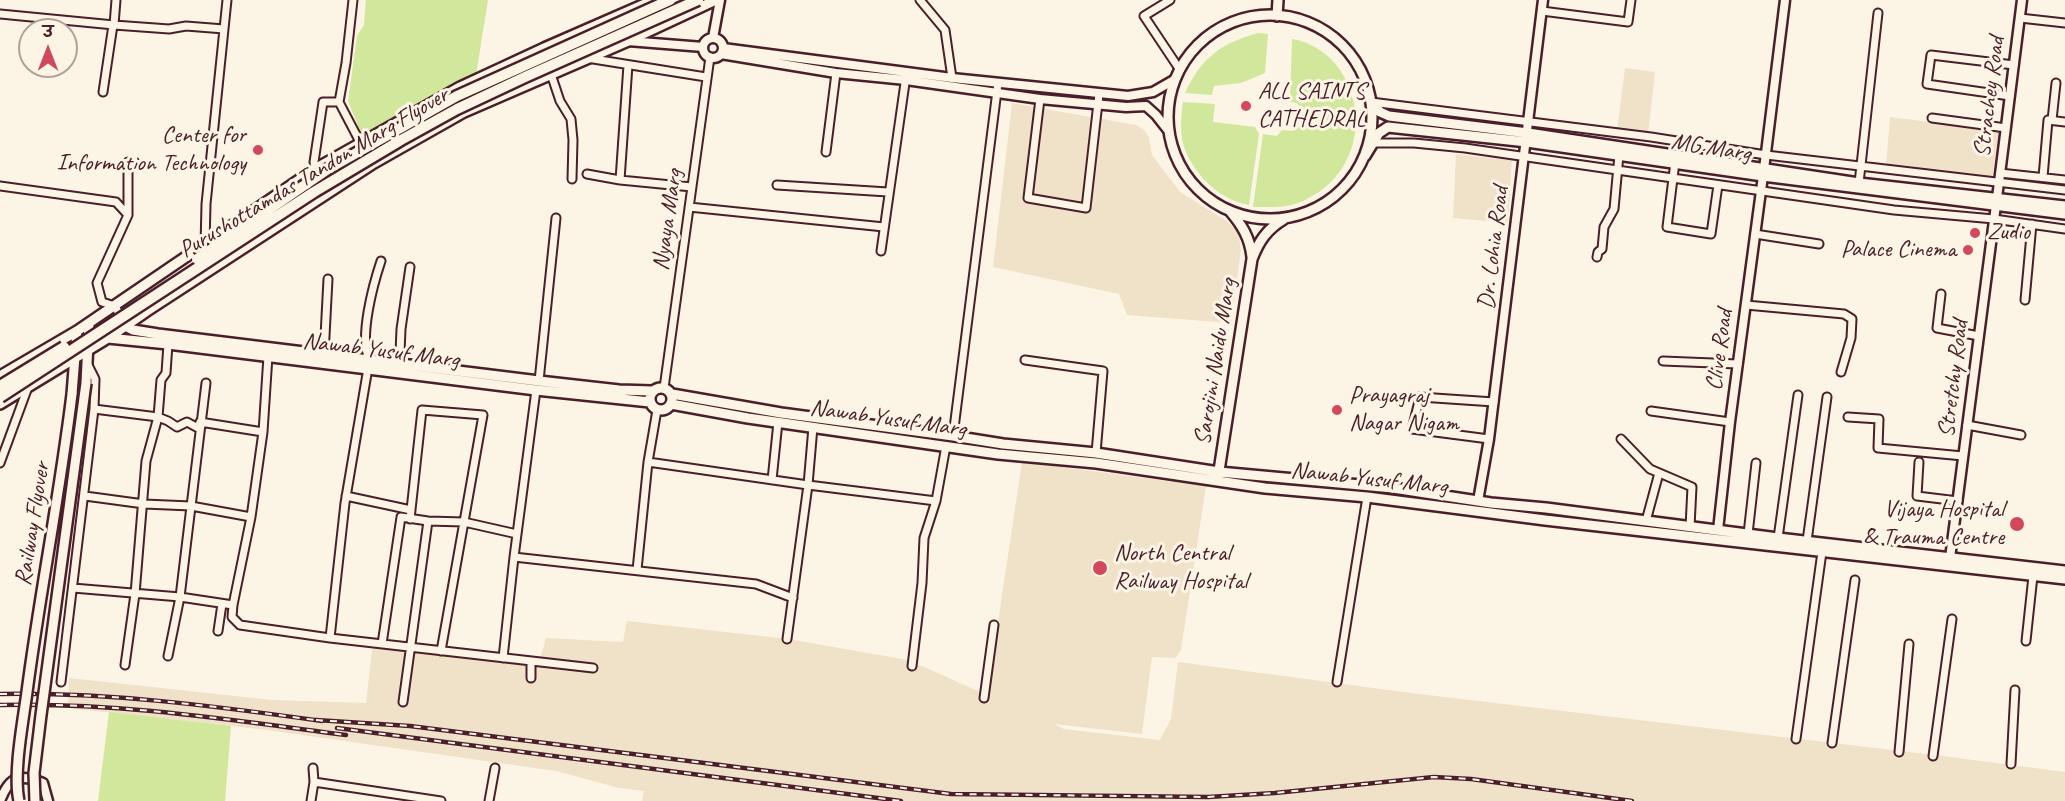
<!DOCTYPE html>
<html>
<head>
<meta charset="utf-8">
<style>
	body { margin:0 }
	#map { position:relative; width:2065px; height:801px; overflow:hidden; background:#fcf5e5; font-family:Caveat,"Playpen Sans Deva",sans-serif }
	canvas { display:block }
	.north { position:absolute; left:18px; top:18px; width:60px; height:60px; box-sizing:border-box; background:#fcf5e5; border:2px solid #b59f9b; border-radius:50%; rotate:0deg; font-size:16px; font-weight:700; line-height:24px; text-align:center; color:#4a1f2b }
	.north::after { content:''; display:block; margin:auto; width:21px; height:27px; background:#d1495b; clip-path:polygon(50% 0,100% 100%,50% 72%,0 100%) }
</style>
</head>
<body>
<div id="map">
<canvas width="2065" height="801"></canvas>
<div class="north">उ</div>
</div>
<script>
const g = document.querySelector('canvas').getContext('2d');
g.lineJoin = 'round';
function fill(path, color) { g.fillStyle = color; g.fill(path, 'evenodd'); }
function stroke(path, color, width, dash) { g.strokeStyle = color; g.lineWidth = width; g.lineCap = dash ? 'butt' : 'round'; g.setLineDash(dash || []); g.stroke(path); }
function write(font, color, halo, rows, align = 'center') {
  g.font = font + ' Caveat,sans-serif'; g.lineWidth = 6; g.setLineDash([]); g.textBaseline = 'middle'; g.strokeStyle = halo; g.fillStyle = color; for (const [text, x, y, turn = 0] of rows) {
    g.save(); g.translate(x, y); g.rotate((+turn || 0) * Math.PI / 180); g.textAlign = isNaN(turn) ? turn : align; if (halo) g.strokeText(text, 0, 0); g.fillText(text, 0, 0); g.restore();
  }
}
fill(new Path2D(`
	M1625,68L1655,72L1648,135L1617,131Z
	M1012,103L1136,125L1144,130L1149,137L1152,155L1180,192L1227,221L1238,232L1241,250L1231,323L1127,315L1119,294L993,267Z
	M1890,117L1999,131L1992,179L1886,165Z
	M1456,154L1512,160L1508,223L1453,218Z
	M1022,462L1206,486L1181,650L1175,658L1152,657L1142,734L1054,724L1064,729L1160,740L1171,719L1178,662L1411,693L1943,756L2065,772V801H642L644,791L619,788L556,771L267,730L68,708L69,678L272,700L366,703L373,642L540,660L546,638L623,642L627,621L788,639L908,660L987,695Z`), '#efe2c8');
fill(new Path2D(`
	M366,0H488L475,81L366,145L348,101L357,36L364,25Z
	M1258,33L1268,34L1265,73L1241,83L1214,86L1212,95L1185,93C1202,57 1220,44 1258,33Z
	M1292,39C1312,42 1329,54 1340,70C1372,119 1354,182 1298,203C1284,208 1269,207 1253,207L1263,134L1277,136L1282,130L1292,131L1302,124L1304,114L1297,103L1290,102Z
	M1183,102L1215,104L1213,122L1255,127L1259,134L1249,205C1219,200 1192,173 1183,144C1180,130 1181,116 1183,102Z
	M109,712L231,726L225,801H98Z`), '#d0e79c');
const minor = new Path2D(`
	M353,0L346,63L339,102L361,144L373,161
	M920,0L945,30L952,78
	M1170,0L1144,16L1180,70
	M1542,11L1628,22L1631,0
	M0,14L114,25L169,29L186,26L224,29
	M2020,18L2065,23
	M114,25L116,0
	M587,58L706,77
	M551,74L560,101L571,119L573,140L572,179
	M103,92L113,25
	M2010,96L1927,84L1931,55L2014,65
	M1040,99L1028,198L1086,208L1099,94
	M1371,102L1651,137L1766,155L2065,190
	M1932,118L2006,128
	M2052,120L2056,83
	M1375,143H1414L1465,148L1894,210L1994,219L2065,229
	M826,152L836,73
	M1675,162L1667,227L1711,234L1718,185
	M2000,173L2065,180
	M587,174L620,180L692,187
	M2043,177L2048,120L2065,122
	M620,180L628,65
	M1859,183L1878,13
	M777,185L888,192
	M0,186L116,202L128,215L97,283L102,302L115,306L123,321
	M320,192L314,162L323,102H339
	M689,207L884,227
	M128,215V162
	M1755,234L1819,244
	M205,246L206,204L227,0
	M881,251L906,76
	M1597,257L1598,252L1602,249L1604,227L1614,209L1619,155
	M1941,294L1937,328L1979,336
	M2025,300L2032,224
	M1746,305L1844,314L1852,319L1851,338L1841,372
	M324,355L328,279
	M268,356L263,432L251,517L233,605L232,617L240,625L330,638L593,668
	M369,359C359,337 373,285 381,261
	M1025,360L1103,371L1096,453
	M1663,361L1738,364
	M403,363L400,353L401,329L410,267
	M539,381L556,218
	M664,388L710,57
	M94,409L158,417L168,421L177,427L187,422L198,428L200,422L263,432
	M1651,411L1730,422
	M1848,417L1879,419L1878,448L1963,456
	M1967,425L2021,435
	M953,436L998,83
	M1489,439L1412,429L1420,397L1494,402
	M1621,439L1650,469L1692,487L1690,527
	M648,462L808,485L936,501
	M1919,462L1917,496L1958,501
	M0,463L28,387
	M772,480L778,422
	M85,496L144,504L191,506L251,517
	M346,496L411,510
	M410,519L422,410L483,415L441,651
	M1646,521L1659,473
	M1748,534L1756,463
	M1778,538L1798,395
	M1807,541L1827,397
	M514,557L756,584L793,598
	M637,570L648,462L657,410
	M73,588L180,597L233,605
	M218,631L222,604
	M330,638L345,503L368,368
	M787,639L808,485L813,427
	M2026,641L2033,576
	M382,644L401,517L428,521L464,522L517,534
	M168,656L180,597L206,383
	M503,658L514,557L536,390
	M531,661V678
	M125,665L135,594L146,461L158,417L161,380L166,373L168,344
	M912,666L922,583L924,538L936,501L946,446
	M61,682L94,409L95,379L88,365
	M1337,682L1367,497
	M984,698L994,625
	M403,702L428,521
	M1796,739L1822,552
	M1832,743L1855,580
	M1899,752L1909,644
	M1933,756L1952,619
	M2011,764L2015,690
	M314,782L441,801
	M311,801L314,782L313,768
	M489,801L495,768`);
const tertiary = new Path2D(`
	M703 48a10 10 0 1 1 20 0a10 10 0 1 1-20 0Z
	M713,38L720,0
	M628,41L703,47
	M723,48L952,78L1128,96L1153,92L1174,80
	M721,54L836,73L906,80L1040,99L1126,107L1146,106L1156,115L1167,129
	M1764,169L1785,0
	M1997,198L2022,0
	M1478,501L1489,439L1543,0
	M1718,530L1730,422L1763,176
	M1950,558L1996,205
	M0,801C9,777 19,773 43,783L48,801`);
const secondary = new Path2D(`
	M1168 117a102 102 0 1 1 204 0a102 102 0 1 1-204 0Z
	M1277,16L1278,0
	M1371,102L1380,112L1389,116L1528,133L1859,183L2065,206
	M1365,156L1379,133L1388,127L1527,142L1763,176L2065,214
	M1230,211C1242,225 1250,238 1252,257
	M125,326L133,330L158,334L539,381L619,390L652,391
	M108,338L168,344L536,390L650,402
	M0,376L77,331L315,169L460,87L544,48L654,0
	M86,383L89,323
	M650 399a11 11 0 1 1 22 0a11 11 0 1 1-22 0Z
	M72,394L77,331
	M672,394L781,413L953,436L1003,444L1096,453L1219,472L1393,488L1491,503L1546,508L1778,538L2065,571
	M0,404L108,338L147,311L374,163L464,112L628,41L716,0
	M671,404L748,418L998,454L1096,463L1265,488L1367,497L1545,520L2065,579
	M1218,477L1252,259C1259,241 1267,229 1284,219`);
stroke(minor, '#4a1f2b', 11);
stroke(tertiary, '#4a1f2b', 13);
stroke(secondary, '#4a1f2b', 14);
stroke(minor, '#fcf5e5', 7);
stroke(tertiary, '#fcf5e5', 8);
stroke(secondary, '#fcf5e5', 9);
const rail = new Path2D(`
	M0,694C109,692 214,706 322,721
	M0,705C117,702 231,720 346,735
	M316,720L410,726L951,794L1208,797L1275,793L1434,777L1471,779L1632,801
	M337,728L901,801`);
stroke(rail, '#4a1f2b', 4.5);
stroke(rail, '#fcf5e5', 2, [7]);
const secondaryBridge = new Path2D(`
	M19,801C13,773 23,722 27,692C40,592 60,494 72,394
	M35,801L34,773L41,715L86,383`);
const primaryBridge = new Path2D(`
	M197,259L328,169L457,96L670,0
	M0,386L64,347
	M0,397L314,192L401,140L457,109L525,77L698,0`);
stroke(secondaryBridge, '#4a1f2b', 14, []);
stroke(primaryBridge, '#4a1f2b', 15, []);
stroke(secondaryBridge, '#fcf5e5', 9);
stroke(primaryBridge, '#fcf5e5', 10);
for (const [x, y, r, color] of [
	[1246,106,6,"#d1495b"],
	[258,150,6,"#d1495b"],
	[1975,233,6,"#d1495b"],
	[1968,250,6,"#d1495b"],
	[1337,410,6,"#d1495b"],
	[2017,524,8,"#d1495b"],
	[1100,568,8,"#d1495b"]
]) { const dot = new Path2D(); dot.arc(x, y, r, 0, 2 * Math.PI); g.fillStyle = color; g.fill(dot); stroke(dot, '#fcf5e5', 2); }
write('24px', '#4a1f2b', '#fcf5e5', [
	["ALL SAINTS",1258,92],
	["CATHEDRAL",1258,120],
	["Center for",246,136,"right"],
	["Information Technology",246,164,"right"],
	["Zudio",1987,233],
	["Palace Cinema",1956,250,"right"],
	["Prayagraj",1349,396],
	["Nagar Nigam",1349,424],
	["Vijaya Hospital",2004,510,"right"],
	["& Trauma Centre",2004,538,"right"],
	["North Central",1114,554],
	["Railway Hospital",1114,582]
], 'left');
write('24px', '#4a1f2b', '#fcf5e5', [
	["Strachey Road",1990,97,-83],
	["MG Marg",1711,148,9],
	["Purushottamdas Tandon Marg Flyover",314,173,-31],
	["Nyaya Marg",668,220,-82],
	["Dr. Lohia Road",1494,248,-83],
	["Clive Road",1720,350,-82],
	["Nawab Yusuf Marg",381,351,7],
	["Sarojini Naidu Marg",1216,362,-81],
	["Stretchy Road",1954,379,-83],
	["Nawab Yusuf Marg",888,419,8],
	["Nawab Yusuf Marg",1369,479,6],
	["Railway Flyover",33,524,-81]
]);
</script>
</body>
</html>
